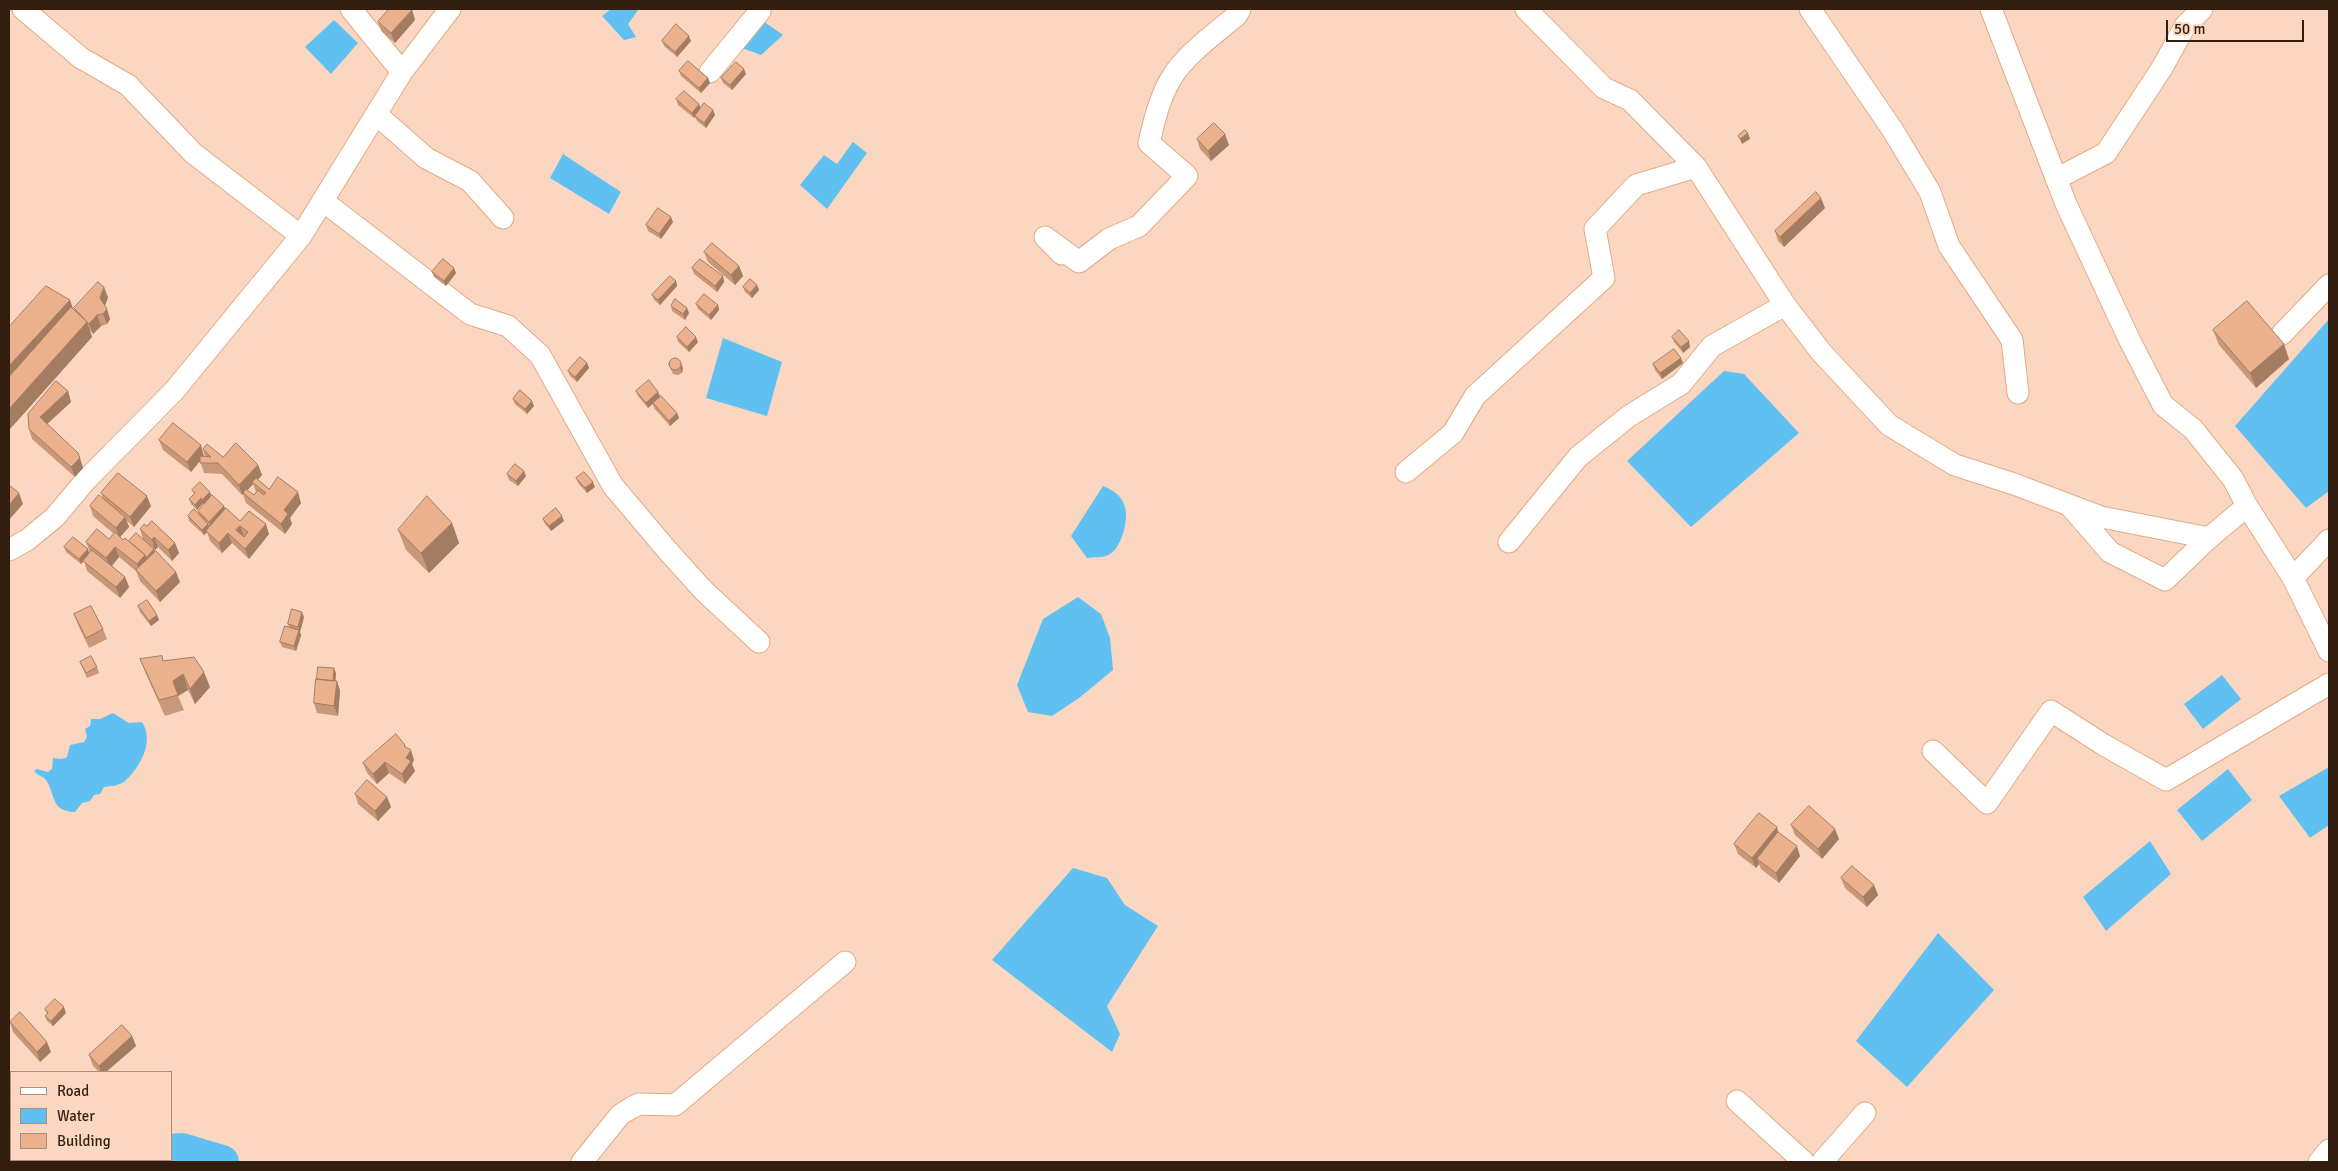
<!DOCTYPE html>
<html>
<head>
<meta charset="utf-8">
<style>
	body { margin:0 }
	#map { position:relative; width:2338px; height:1171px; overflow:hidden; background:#fbd7c1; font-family:Signika,sans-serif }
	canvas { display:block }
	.frame { position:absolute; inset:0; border:10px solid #331d0f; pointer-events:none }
	.legend { position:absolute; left:10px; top:1071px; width:162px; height:90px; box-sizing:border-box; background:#fbd7c1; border:1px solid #ab8d7a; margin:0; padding:6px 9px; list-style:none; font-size:15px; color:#331d0f }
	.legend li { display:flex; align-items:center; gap:10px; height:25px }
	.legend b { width:25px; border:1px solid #ab8d7a }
	.scale { position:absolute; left:2166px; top:20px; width:138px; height:22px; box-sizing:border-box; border:2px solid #331d0f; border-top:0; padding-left:6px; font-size:15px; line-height:18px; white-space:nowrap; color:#331d0f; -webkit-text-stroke:4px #fbd7c1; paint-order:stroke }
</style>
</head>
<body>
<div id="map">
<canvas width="2338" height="1171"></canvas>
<div class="frame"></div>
<ul class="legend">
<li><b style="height:6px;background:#fff"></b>Road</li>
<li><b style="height:14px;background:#61c0f2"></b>Water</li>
<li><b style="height:14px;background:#eab18c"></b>Building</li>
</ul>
<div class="scale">50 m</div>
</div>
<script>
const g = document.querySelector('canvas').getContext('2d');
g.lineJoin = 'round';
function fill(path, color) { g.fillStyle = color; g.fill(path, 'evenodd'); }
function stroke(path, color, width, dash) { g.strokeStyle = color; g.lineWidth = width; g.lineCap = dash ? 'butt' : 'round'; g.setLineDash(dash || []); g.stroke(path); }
fill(new Path2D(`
	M611,9H639L628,24L636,37L624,40L602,16Z
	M334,20L358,43L331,74L305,47Z
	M763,21L783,35L761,55L739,47Z
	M853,142L867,153L827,209L800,185L824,155L837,164Z
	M563,154L621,192L609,214L550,178Z
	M2329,319V491L2306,508L2235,426Z
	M723,338L782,362L767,416L706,398Z
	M1724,371L1744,374L1799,433L1691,527L1627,461Z
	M1103,486C1112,490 1120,494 1124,504C1130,517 1122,547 1110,554C1105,558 1093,557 1087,558L1071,536Z
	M1078,597L1101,614L1110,638L1113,670L1079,698L1052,716L1028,712L1017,685L1043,619Z
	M2222,675L2241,699L2203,729L2184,704Z
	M113,713L129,723L142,722C155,741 140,768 124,782C118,786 111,786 104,787L100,794L94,795L90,801L82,803L75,812C50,811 56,795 46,780C43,776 38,776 34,771L37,769L48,772L52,769L53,758L62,759L67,757L70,745L84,742L87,737L85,729L90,726L91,719H100Z
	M2329,767V825L2310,838L2279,796Z
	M2228,769L2252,800L2202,841L2177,810Z
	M2150,841L2171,874L2106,931L2083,897Z
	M1073,868L1107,878L1125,905L1158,926L1107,1006L1120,1034L1112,1052L992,960Z
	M1938,933L1994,990L1907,1087L1856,1041Z`), '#61c0f2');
stroke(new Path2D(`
	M171,1151L182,1150L222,1162`), '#61c0f2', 34);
const minor = new Path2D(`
	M23,9L81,58L128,85L193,153L301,236
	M351,9L402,72
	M1526,9L1604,88L1630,100L1696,167L1785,305L1821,352L1889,425L1955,465L2014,484L2101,517L2209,538L2247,506
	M1810,9L1892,129L1930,192L1949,246L2012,340L2018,393
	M1991,9L2066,204L2130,341L2163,405L2193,429L2233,479L2247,506L2293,578L2329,651
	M710,72L760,11L759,9
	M376,114L426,158L470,181L503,218
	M2056,179L2106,153L2162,68L2185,26L2202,9
	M323,201L470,314L508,326L540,355L613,486L667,550L704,591L759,642
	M1062,254L1045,237L1079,262L1109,239L1139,226L1187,176L1149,143C1154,121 1160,96 1172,77C1185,55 1217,32 1237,15L1240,9
	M2282,334L2329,285
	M1406,472L1453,433L1475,396L1604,278L1595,229L1636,185L1696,167
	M2071,507L2110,552L2165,580L2209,538
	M1509,542L1578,457L1629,416L1681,384L1712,346L1785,305
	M9,550L27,540L55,517L86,480L174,391L301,236L402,72L450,9
	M2293,578L2329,540
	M1933,751L1987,803L2051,711L2104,745L2166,780L2329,684
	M1737,1101L1804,1162
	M582,1162L620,1115L631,1108L639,1104L675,1105L845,962
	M1822,1162L1865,1113
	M2319,1162L2329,1150`);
stroke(minor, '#e3aa85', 23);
stroke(minor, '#fff', 21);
fill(new Path2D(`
	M412,10L415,20L395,43L382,32L378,22Z
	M662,41H691L677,57L664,46Z
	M679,71L708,78L710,83L701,93L681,76Z
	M746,74L732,90L723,83L721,78Z
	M676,99L701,108L713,110L715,115L706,128L697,121L695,117L694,118L678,105Z
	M1197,139L1229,145L1211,161L1200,149Z
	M1825,208L1784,247L1778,241L1775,231Z
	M673,222L661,239L648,231L646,225Z
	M704,252L739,266L743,276L735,285L708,262Z
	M454,268L456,273L446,286L434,277L432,272Z
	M692,268L723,276L724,282L717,292L694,274Z
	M676,281L677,286L660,305L654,300L652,295Z
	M757,285L759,290L752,298L745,292L743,287Z
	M108,297L105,306L110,319L107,324L101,326L93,334L90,330L92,337L10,429L9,427V327L70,300L73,309L75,311L74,308Z
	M696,304L718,305L719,310L711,320L698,309Z
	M671,306L689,313L685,320L672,311Z
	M2213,330L2289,359L2256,388L2219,345Z
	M677,337L698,342L689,352L678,342Z
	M1672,337L1690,347L1683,353L1674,342Z
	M587,363L589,368L577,382L570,376L568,371Z
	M1683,363L1662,379L1655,370L1653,364Z
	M669,365L683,368L682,373L678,375L673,374Z
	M68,391L71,402L47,424L78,453L83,468L75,477L32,439L29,429Z
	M636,391L658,392L660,396L677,413L679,418L670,426L654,408L653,404L648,408L638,396Z
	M513,399L534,406L527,414L515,404Z
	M159,440L204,456H205L203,449L223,457L258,465L262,475L258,480L269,489L301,503L290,518L292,524L285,534L246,503L243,494L242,495L222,474L204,473L200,461L191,472L163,450ZM253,484L256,492L254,495L247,490Z
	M507,474L526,476L518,486L509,480Z
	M576,478L595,487L587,493L578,483Z
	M192,490L211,496L224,506L225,509L240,521L269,534L249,559L232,543L222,553L210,541L207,532L204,535L189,521L188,516L199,515L198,511L204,504L203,503L197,510L191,504L189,499L194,494Z
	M101,493L151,506L134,527L127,521L129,527L120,537L123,540L129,541L143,539L140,529L147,526L175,543L179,553L172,561L158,547L155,550L148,544L154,549L155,552L180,582L160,602L140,581L136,571L119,557L112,566L125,577L129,587L120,598L87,571L84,561L81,564L66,552L64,547L88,549L89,554L90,552L86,542L109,539L114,534L93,516L90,506L103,498Z
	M543,519L564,521L551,531L545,524Z
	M452,523L459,543L429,573L406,550L398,530Z
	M138,606L159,620L151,626L140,612Z
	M74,614L103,629L107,639L89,648L78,625Z
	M304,617L300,632L301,635L296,651L282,647L280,642L289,627L288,624Z
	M140,659L210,687L195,704L188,690L178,696L184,710L165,716L146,674Z
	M80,662L97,667L99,673L87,678Z
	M336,673L335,681H337L340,691L338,716L317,713L314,703Z
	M406,748L414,760L412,764L415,771L405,784L389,773L377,784L367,773L363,763Z
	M355,794L387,797L391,807L378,821L358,804Z
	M1791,825L1839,839L1822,859L1795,835Z
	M1778,832L1800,856L1779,883L1761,869L1759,864L1756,868L1738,854L1734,844Z
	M1841,878L1874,885L1878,895L1867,907L1845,888Z
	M45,1009L66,1013L53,1026L47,1021L45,1016L47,1014Z
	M10,1022L51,1052L40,1062L13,1032Z
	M132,1036L136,1046L106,1072H99L93,1066L89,1055Z`), '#c99878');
fill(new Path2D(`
	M412,10L415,20L395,43L391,33Z
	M689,36L691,41L677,57L675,52Z
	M744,69L746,74L732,90L730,85Z
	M708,78L710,83L701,93L699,88Z
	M699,104L701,109L694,118L692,113Z
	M713,110L715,115L706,128L704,123Z
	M1748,133L1750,139L1742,144L1740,139Z
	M1225,134L1229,145L1211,161L1208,151Z
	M1821,198L1825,208L1784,247L1780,237Z
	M671,217L673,222L661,239L659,234Z
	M739,266L743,276L735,285L731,275Z
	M454,268L456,273L446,286L444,281Z
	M723,276L724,282L717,292L715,286Z
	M676,281L677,286L660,305L658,300Z
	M757,285L759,290L752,298L750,293Z
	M104,287L108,297L104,308L100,298Z
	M70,300L75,315L9,387V366Z
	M718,305L719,310L711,320L709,315Z
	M687,308L689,313L685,320L683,314Z
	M107,309L110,319L107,324L103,314Z
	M97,315L101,326L93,334L89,324Z
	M87,322L92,337L10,429L9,424V409Z
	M696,337L698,342L689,352L687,347Z
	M1689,341L1690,347L1683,353L1681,347Z
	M2284,344L2289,359L2256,388L2250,373Z
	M1681,358L1683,363L1662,379L1660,373Z
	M587,363L589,368L577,382L575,377Z
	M681,363L683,368L682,373L680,368Z
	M68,391L71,402L44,427L40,417Z
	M658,392L660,397L648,408L646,403Z
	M532,401L534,406L527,414L525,409Z
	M677,413L679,418L670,426L669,421Z
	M201,445L204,456L191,472L187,462Z
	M80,458L83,468L75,477L71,467Z
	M258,465L262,475L254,483L252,482L253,484L244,494L243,493V494L242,495L239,485Z
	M524,471L526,476L518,486L516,481Z
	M593,482L595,487L587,493L585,488Z
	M210,492L212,497L204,505L202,500Z
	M298,492L301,503L290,518L292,524L285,534L281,524L284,510Z
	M19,493L23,504L9,520V505Z
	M147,496L151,506L134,527L130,517Z
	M201,498L203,503L197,510L195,505Z
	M224,506L226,511L211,527L209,522Z
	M562,516L564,521L551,531L549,526Z
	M125,517L129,527L119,538L116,528Z
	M452,523L459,543L429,573L421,553Z
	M208,524L210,529L204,535L202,530Z
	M266,524L269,534L249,559L245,549Z
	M240,526L244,537L236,530Z
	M228,533L232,543L222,553L219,543Z
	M154,537L158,547L155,550L152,540Z
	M175,543L179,553L172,561L168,550Z
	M115,547L119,557L110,568L106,558Z
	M88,549L89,554L81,564L79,559Z
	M154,549L156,555L148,563L146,558Z
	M145,555L149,566L141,575L137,564Z
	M176,572L180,582L160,602L156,591Z
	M125,577L129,587L120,598L116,587Z
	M302,612L304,617L300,632L301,635L296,651L294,646L299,630L298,627Z
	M157,615L159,620L151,626L149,621Z
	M334,668L336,673L335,687L333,682Z
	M204,672L210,687L195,704L190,689Z
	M183,674L188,690L178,696L173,681Z
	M337,681L340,691L338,716L334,706Z
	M405,745L408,754L411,750L414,760L412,764L415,771L405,784L402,774L406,758L404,746Z
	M385,762L389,773L377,784L373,774Z
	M387,797L391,807L378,821L375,811Z
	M1777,827L1780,838L1757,859L1759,864L1756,868L1752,858Z
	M1835,829L1839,839L1822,859L1818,849Z
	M1797,846L1800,856L1779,883L1776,873Z
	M1874,885L1878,895L1867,907L1863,897Z
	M64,1007L66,1013L53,1026L51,1021Z
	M132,1036L136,1046L106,1072H101L99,1066Z
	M47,1042L51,1052L40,1062L37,1052Z`), '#a47c62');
const building = new Path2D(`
	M389,9H410L412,10L391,33L378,22Z
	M676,24L689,36L675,52L662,41Z
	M688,61L708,78L699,88L679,71Z
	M736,62L744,69L730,85L721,78Z
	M684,91L699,104L692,113L676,99Z
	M704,103L713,110L704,123L695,116Z
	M1214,123L1225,134L1208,151L1197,139Z
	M1745,130L1748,133L1740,139L1738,136Z
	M1816,192L1821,198L1780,237L1775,231Z
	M658,208L671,217L659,234L646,225Z
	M712,243L739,266L731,275L704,252Z
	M443,259L454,268L444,281L432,272Z
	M700,259L723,276L715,286L692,268Z
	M670,276L676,281L658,300L652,295Z
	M750,279L757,285L750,293L743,287Z
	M98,282L104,287L100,298L107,309L103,314L97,315L89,324L74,308Z
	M46,286L70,300L9,366V327Z
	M704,294L718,305L709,315L696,304Z
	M675,299L687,308L683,314L671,306Z
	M2247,301L2284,344L2250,373L2213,330Z
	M71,307L87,322L9,409V377Z
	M686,327L696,337L687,347L677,337Z
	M1679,330L1689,341L1681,347L1672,337Z
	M1674,349L1681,358L1660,373L1653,364Z
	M580,357L587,363L575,377L568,371Z
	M669 364a6 6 0 1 1 12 0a6 6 0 1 1-12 0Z
	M649,380L658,392L646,403L636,391Z
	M56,381L68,391L40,417L78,453L80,458L71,467L29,429L28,414Z
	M520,390L532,401L525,409L513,399Z
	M661,396L677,413L669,421L653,403Z
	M173,423L201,445L187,462L159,440Z
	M236,443L258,465L239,485L218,463H200V456L211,457L203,449L207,444L223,457Z
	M515,464L524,471L516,481L507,474Z
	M584,472L593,482L585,488L576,478Z
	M118,473L147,496L130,517L101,493Z
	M278,477L298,492L284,510L288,514L281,524L243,493L246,489L254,495L258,490L264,495L266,493L252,482L256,478L269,489Z
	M200,482L210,492L202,500L201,498L195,505L189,499L195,493L192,490Z
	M9,485L19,493L9,505Z
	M99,495L125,517L116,528L90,506Z
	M212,495L224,506L209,522L198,511Z
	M427,496L452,523L421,553L398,530Z
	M226,508L240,521L249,511L266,524L245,549L228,533L219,543L206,531ZM240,526L248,532L244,537L236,530Z
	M556,508L562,516L549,526L543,519Z
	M194,509L208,524L202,530L188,516Z
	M152,521L175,543L168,550L154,537L152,540L140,529L144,524L147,526Z
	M97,529L109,539L115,532L123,540L125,538L145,555L137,564L115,547L106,558L86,542Z
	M136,533L154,549L146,558L145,555L129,541Z
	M73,537L88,549L79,559L64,547Z
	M92,550L125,577L116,587L83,561Z
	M156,551L176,572L156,591L136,570Z
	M147,600L157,615L149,621L138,606Z
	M91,606L103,629L86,638L74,614Z
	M292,609L302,612L298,627L288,624Z
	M285,626L299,630L294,646L280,642Z
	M91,656L97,667L86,673L80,662Z
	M162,656L163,661L194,657L204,672L190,689L183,674L173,681L178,695L159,700L140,659Z
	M318,667L334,668L333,681L317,679Z
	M316,679L337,681L334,706L314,703Z
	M396,734L405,745L404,746L411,750L406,758L411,761L402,774L385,762L373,774L363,763Z
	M367,780L387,797L375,811L355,794Z
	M1809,806L1835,829L1818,849L1791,825Z
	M1759,813L1777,827L1752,858L1734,844Z
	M1778,832L1797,846L1776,873L1757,859Z
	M1852,866L1874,885L1863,897L1841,878Z
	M55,999L64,1007L51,1021L45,1016L48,1013L45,1009Z
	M20,1012L47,1042L37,1052L10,1022Z
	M122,1025L132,1036L99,1066L89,1055Z`);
fill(building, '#eab18c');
stroke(building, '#a47c62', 1);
</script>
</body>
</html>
